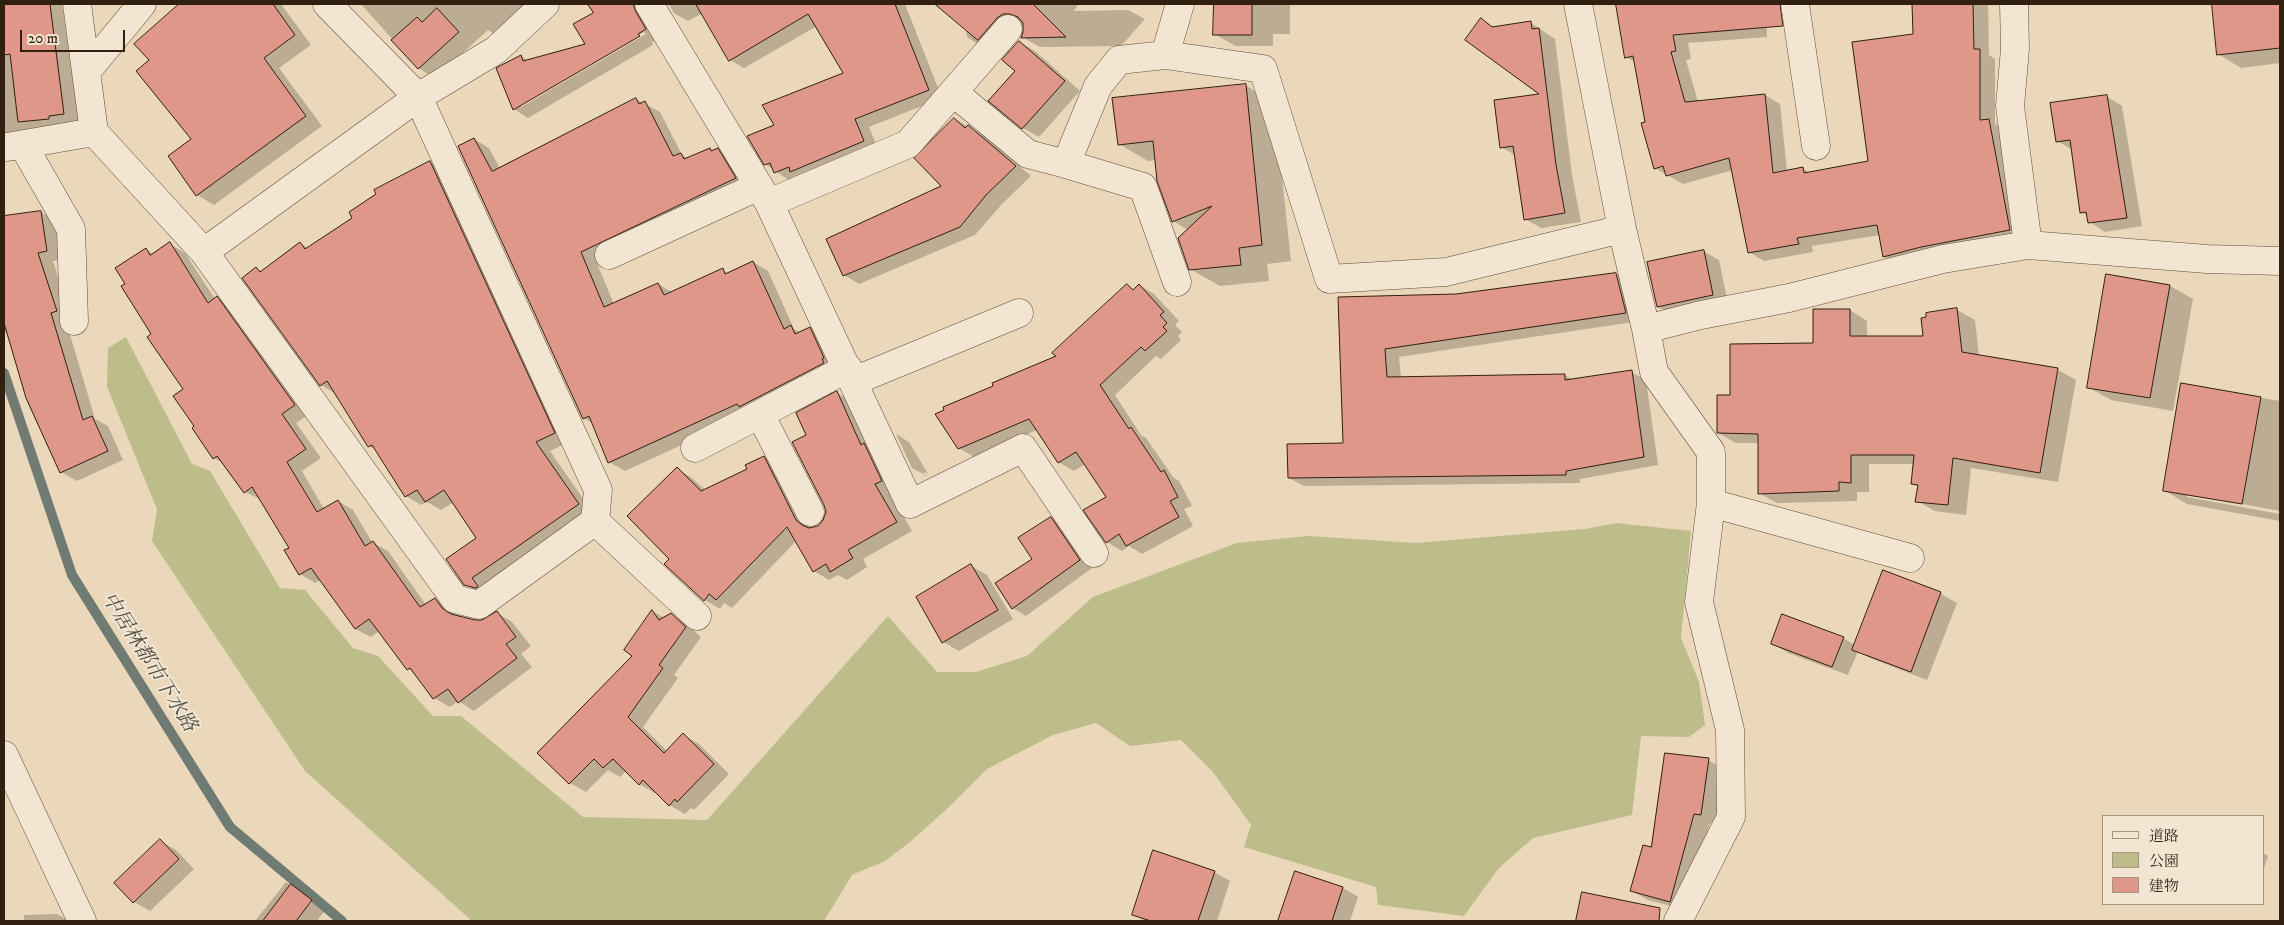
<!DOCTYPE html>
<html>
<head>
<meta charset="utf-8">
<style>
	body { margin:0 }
	#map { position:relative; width:2284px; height:925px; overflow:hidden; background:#ebd7ba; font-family:"IM FELL DW Pica","Noto Serif JP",serif }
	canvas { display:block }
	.frame { position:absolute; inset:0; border:5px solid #311f10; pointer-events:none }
	.legend { position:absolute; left:2102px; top:815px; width:162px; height:90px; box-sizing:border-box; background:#f2e5d2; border:1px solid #a59684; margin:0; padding:6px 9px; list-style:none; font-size:15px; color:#311f10 }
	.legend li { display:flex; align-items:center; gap:10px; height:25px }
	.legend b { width:25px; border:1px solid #a59684 }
	.scale { position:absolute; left:20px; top:30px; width:105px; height:22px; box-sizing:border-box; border:2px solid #311f10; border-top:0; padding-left:6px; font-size:15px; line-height:18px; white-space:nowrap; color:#311f10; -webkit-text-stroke:4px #f2e5d2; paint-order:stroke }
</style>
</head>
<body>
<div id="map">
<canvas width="2284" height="925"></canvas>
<div class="frame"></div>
<ul class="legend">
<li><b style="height:6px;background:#f2e5d2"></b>道路</li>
<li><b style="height:14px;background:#bdbd8c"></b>公園</li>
<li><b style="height:14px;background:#de9789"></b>建物</li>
</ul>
<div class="scale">20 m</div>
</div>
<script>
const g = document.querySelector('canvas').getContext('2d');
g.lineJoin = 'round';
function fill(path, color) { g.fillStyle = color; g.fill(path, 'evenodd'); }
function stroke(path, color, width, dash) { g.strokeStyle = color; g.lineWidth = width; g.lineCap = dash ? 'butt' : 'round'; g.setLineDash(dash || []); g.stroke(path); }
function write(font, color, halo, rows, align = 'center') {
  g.font = font + ' "IM FELL DW Pica","Noto Serif JP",serif'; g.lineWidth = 4; g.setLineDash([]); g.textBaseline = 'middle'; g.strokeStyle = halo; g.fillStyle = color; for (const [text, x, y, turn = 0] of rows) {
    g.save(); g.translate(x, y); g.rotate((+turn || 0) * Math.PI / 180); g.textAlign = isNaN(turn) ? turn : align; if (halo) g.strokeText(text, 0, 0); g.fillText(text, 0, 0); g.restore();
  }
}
fill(new Path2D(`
	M126,337L192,464L210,471L280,588L305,590L353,648L378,656L433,716H461L583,817L707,820L888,616L937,672H976L1027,656L1093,597L1237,543L1308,536L1416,543L1585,529L1616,523L1691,531L1681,638L1699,682L1705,725L1689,737L1641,736L1632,815L1533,838L1498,869L1464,916L1378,905L1376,887L1244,847L1251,825L1213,772L1181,740L1130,746L1096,723L1053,735L987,769L950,806L910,842L885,861L852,875L824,921H472L305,771L152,541L157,509L107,387L108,348Z`), '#bdbd8c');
fill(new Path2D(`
	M4,4H62L79,123L4,134Z
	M182,4H281L311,45L279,68L322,126L214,205L197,195L169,156L193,140L151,61L136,44Z
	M361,4H532L496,35L488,30L435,78L418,68Z
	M589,4H650L660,38L652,42L653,45L528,118L514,109L521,56L529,61L587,45L595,14ZM644,32L646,34L521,107V104Z
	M669,4H905L942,98L869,127L878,149L790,181L765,164L776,126L844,74L817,26L744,68L730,60L703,13L688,21L674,13Z
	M937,4H1078L1074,11L1128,10L1145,19L1121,46L1040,47L1022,37L1025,32L1024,23L984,48L967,37L966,29Z
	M1215,4H1290V34H1273V46H1236L1214,34Z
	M1617,4H1766L1767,37L1688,43L1691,59L1686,60L1698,102L1765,95L1780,104L1787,171L1802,168L1810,173L1869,162L1914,35L1913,4H1988L1989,55L1995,59V124L2004,129L2025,239L1900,265L1884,256L1880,235L1812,246L1813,252L1764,261L1749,252L1733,170L1683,184L1655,168L1635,62L1626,57Z
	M2213,4H2280V63L2241,68L2218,54Z
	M1481,20L1495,27L1531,23L1555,39L1572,175L1581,222L1541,228L1525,219L1515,155L1501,147L1542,95Z
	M1019,42L1035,51L1080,91L1039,137L1023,128L990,101L1016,71Z
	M1245,85L1274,102L1291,261L1267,264L1269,281L1220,286L1190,269L1188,230L1173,221L1156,160L1148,161L1119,144Z
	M2106,96L2122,106L2142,226L2105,232L2090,222L2088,216L2081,212L2073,150L2057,141Z
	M636,99L660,112L682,155L689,159L710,149L714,151L718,150L733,159L750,187L596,261L614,304L658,284L673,293L722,270L729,274L753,262L768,271L794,329L801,333L810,329L825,338L839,367L751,413L625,471L609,462L594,424L584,418L474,139L489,148L500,168Z
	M955,119L983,135L1031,176L1002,204L975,235L859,284L844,275L943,187Z
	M430,162L446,171L569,442L550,451L593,513L481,594L465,584L478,538L454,502L441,510L427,502L421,505L406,496L378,451L369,446L336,394L321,385L256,268L262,272L300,243L308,248L354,218Z
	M41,212L57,221L62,260L53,261L72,320L66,321L95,419L108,426L123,460L77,481L61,472L8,334L4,331V218Z
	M170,244L185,253L215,299L217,298L232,307L310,414L296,423L321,458L302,471L324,509L338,501L353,510L372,542L388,551L426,605L435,599L450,608L456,617L483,621L497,613L512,622L531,646L521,654L532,667L474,711L458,701L450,707L434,698L416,673L408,669L379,631L371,637L355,629L321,580L315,583L300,574L285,551L290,548L262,500L245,492L225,464L214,458L196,426L185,389L153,335L127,284L146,250L154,254Z
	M1703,251L1719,260L1728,304L1674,316L1658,307Z
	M1616,274L1631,282L1640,321L1399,357L1401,378L1564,375L1574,380L1631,372L1646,380L1658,465L1580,479V483L1304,486L1289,478L1344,444L1340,298L1456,295Z
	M1139,285L1154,294L1179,321L1175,325L1182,332L1178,336L1181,340L1161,359L1156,356L1115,395L1141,435L1146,438L1173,477L1179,481L1192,506L1184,509L1193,526L1142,554L1129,546L1122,551L1107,542L1108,498L1085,464L1074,471L1058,462L1037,430L974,457L959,448L1058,357L1127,286L1135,290Z
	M2170,286L2193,299L2173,411L2111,400L2088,387Z
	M1850,310L1867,321V337H1924L1957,310L1975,320L1979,356L2058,370L2076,380L2058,482L1971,468L1966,515L1935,511L1917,501L1919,487L1912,483L1914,464H1869V492H1857V501L1777,503L1759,493V443H1736L1718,433L1731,397L1814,345Z
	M2182,385L2280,401V511L2187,494V497L2280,514V521L2187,504L2164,490Z
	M837,393L852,402L890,493L912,531L863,559L867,567L847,580L838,575L829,580L814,571L796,541L732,608L724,603L720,609L705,600L666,564L671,559L677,469L692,478L705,490L748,469L764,457L779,466L811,529L817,527L824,521L827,512L808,436Z
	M896,434L909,442L928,474L924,472V475L929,477L912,468Z
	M1051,518L1064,526L1092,568L1026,616L1013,608Z
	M971,566L987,575L1013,619L959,651L943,642Z
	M1884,572L1941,594L1957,603L1927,680L1870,658L1858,651L1848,675L1788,653L1772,643L1843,638L1855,645Z
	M652,611L665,618L671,615L687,624L701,637L674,675L678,678L643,727L667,751L683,735L699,744L729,774L694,810L691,808L685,814L669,805L656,792L655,793L639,784L626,771L620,777L608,770L586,792L570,783L539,753L634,655Z
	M1708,760L1724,769L1717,824L1710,823L1686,910L1648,900L1632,891L1652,849Z
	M160,841L176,850L194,869L150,911L134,902L116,883Z
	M2263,853L2268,856L2263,871Z
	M1214,872L1230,881L1217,921H1145L1133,914Z
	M1296,873L1343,888L1358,897L1350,921H1280Z
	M286,882L326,909L317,921H255Z
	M57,914L69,921H24V915Z`), '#0003');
stroke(new Path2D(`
	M4,373L72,575L230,827L342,921`), '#707b74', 10);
const building = new Path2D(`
	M4,4H50L64,114L49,116V119L18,122L10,54L4,55Z
	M179,4H273L295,35L264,58L306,116L196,196L168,156L191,139L136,71L149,60L134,44Z
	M588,4H633L636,12L646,29L638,34L640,36L513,110L496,68L521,55L523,61L585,44L573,24L593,13Z
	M696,4H895L929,90L855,119L864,141L790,172L789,167L774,173L770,163L764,165L747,136L774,125L762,105L843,73L808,14L729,61Z
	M935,4H1033L1066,37L1021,38L1023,32V23L1018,17L1010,14H1003L997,18L978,40Z
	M1214,4H1252V35H1213Z
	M1616,4H1780L1783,26L1673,35L1676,51L1671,52L1685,102L1765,94L1773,173L1803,167L1804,173L1868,161L1852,42L1913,34L1912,4H1973L1974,49H1980V120L1989,119L2010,230L1921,247L1883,257L1877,225L1797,238L1799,244L1748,253L1729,158L1666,176L1663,166L1654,169L1641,123L1645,122L1633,56L1625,58Z
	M2212,4H2280V48L2217,55Z
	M437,8L459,32L418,69L391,40L417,17L422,22Z
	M1481,18L1492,27L1531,21L1532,29L1539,28L1556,165L1565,213L1524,220L1513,146L1500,148L1494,100L1539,94L1465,40Z
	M1019,41L1065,81L1022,129L988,101L1015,71L1002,60Z
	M1246,84L1262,245L1239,248L1241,265L1189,270L1178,238L1212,206L1172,222L1157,181L1153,141L1118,145L1112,98Z
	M2107,95L2127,218L2088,223L2086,212L2080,213L2070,140L2056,142L2050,103Z
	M636,98L639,104L645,101L673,156L681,153L684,159L710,148L711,151L718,148L736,178L581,252L604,307L658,283L664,295L723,268L725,274L753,261L784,329L791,325L795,334L810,327L824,358L822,359L824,363L739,407L737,404L608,463L589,416L583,419L458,146L474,138L492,171Z
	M954,118L965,128L968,125L1016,166L986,195L960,227L843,276L826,239L941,186L914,158Z
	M430,161L555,433L536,442L579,504L472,578L478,586L476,588L464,585L446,559L476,538L444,490L425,502L417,490L405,497L372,445L368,447L327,381L320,386L242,278L256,267L260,272L300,242L305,249L352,218L349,212L376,194L374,190Z
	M41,211L47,251L38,253L57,311L51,313L83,420L92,416L108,451L60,473L26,398L4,323V216Z
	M170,242L208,303L217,296L295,405L282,414L306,449L287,462L317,512L338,500L365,546L373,541L420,607L435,598L442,608L451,614L475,620H482L497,611L516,637L506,644L517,658L458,703L448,689L433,699L410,668L407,670L369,619L355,629L311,568L299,575L284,550L289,548L252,487L244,493L217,456L213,459L192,428L194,426L173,396L183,389L147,337L151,334L121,286L125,284L115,268L146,248L150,255Z
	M1704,250L1713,295L1657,307L1647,262Z
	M1616,273L1626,313L1385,349L1387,377L1565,374V380L1632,370L1644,457L1566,471V475L1288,478L1287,444L1343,443L1338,297L1456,294Z
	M2106,274L2170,285L2150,398L2087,388Z
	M1127,284L1133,290L1139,284L1164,312L1160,315L1167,323L1163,327L1167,331L1145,351L1141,347L1100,385L1129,429L1131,427L1161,472L1164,470L1178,497L1170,501L1179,517L1126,546L1119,534L1106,543L1083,510L1106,497L1076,452L1058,463L1029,419L958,449L935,414L944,410L943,407L993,386L992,383L1056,356L1052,353Z
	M1957,308L1962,352L2058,368L2040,473L1953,458L1948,505L1915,502L1918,485L1911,484L1914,455H1851V483L1839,482V491L1758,494V434L1717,433V395H1730V344L1813,343V309H1850V336H1923L1921,318L1926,317V313Z
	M2181,383L2261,397L2242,504L2163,491Z
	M837,391L861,445L864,443L882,481L875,484L897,522L848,550L853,558L830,572L826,564L813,572L787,527L716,600L709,594L704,601L664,564L669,559L627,516L677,467L701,491L747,469L745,465L764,456L796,520L802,525L809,528L818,526L823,520L826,512L824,505L792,442L806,435L796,413Z
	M1051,517L1080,560L1012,609L995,583L1032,559L1018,538Z
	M971,564L998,610L942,643L916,597Z
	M1883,570L1941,592L1911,672L1852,650Z
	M652,610L659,620L671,613L686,627L659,665L663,668L628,717L664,753L683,733L714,764L677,802L675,799L669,806L643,780L639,785L613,759L603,768L594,759L569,784L537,753L632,656L624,650Z
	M1782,614L1844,637L1832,667L1771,644Z
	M1665,753L1709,758L1701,815L1694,814L1670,902L1630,891L1643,845L1651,847Z
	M160,839L179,859L133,903L114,883Z
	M1153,850L1215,871L1198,921H1151L1132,915Z
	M1295,871L1343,887L1332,921H1278Z
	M291,884L312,900L296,921H263Z
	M1582,892L1660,908L1659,921H1576Z`);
fill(building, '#de9789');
stroke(building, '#311f10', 1);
const street = new Path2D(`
	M77,4L94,132L204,252L455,599L479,605L595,521L598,490L418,97L327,4
	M649,4L769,203L910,504L1023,448L1094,553
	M1578,4L1622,229L1646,329L1654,372L1711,452V503L1699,602L1730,730L1731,817L1678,921
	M1795,4L1816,146
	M2014,4L2015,49L2010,106L2028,245
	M1165,55L1180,4
	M86,72L142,4
	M953,92L1028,154L1066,164L1098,86L1119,60L1165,55L1263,69L1329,279L1446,272L1622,229
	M23,145L71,229L74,321
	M7,147L94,132
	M1066,164L1143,187L1177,282
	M769,203L908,144L1008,29
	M204,252L418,97L496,50L545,4
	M609,255L759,186
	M1646,329L1701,315L1789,298L1943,259L2028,245L2207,259L2280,261
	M854,381L1019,313
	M760,414L810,512
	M695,448L848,368
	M1711,503L1910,558
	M595,521L697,616
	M4,755L82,921`);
stroke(street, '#604d3a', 29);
stroke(street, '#f2e5d2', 28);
write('italic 20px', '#504d42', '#f2e5d2', [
	["中居林都市下水路",148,663,58]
]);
</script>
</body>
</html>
